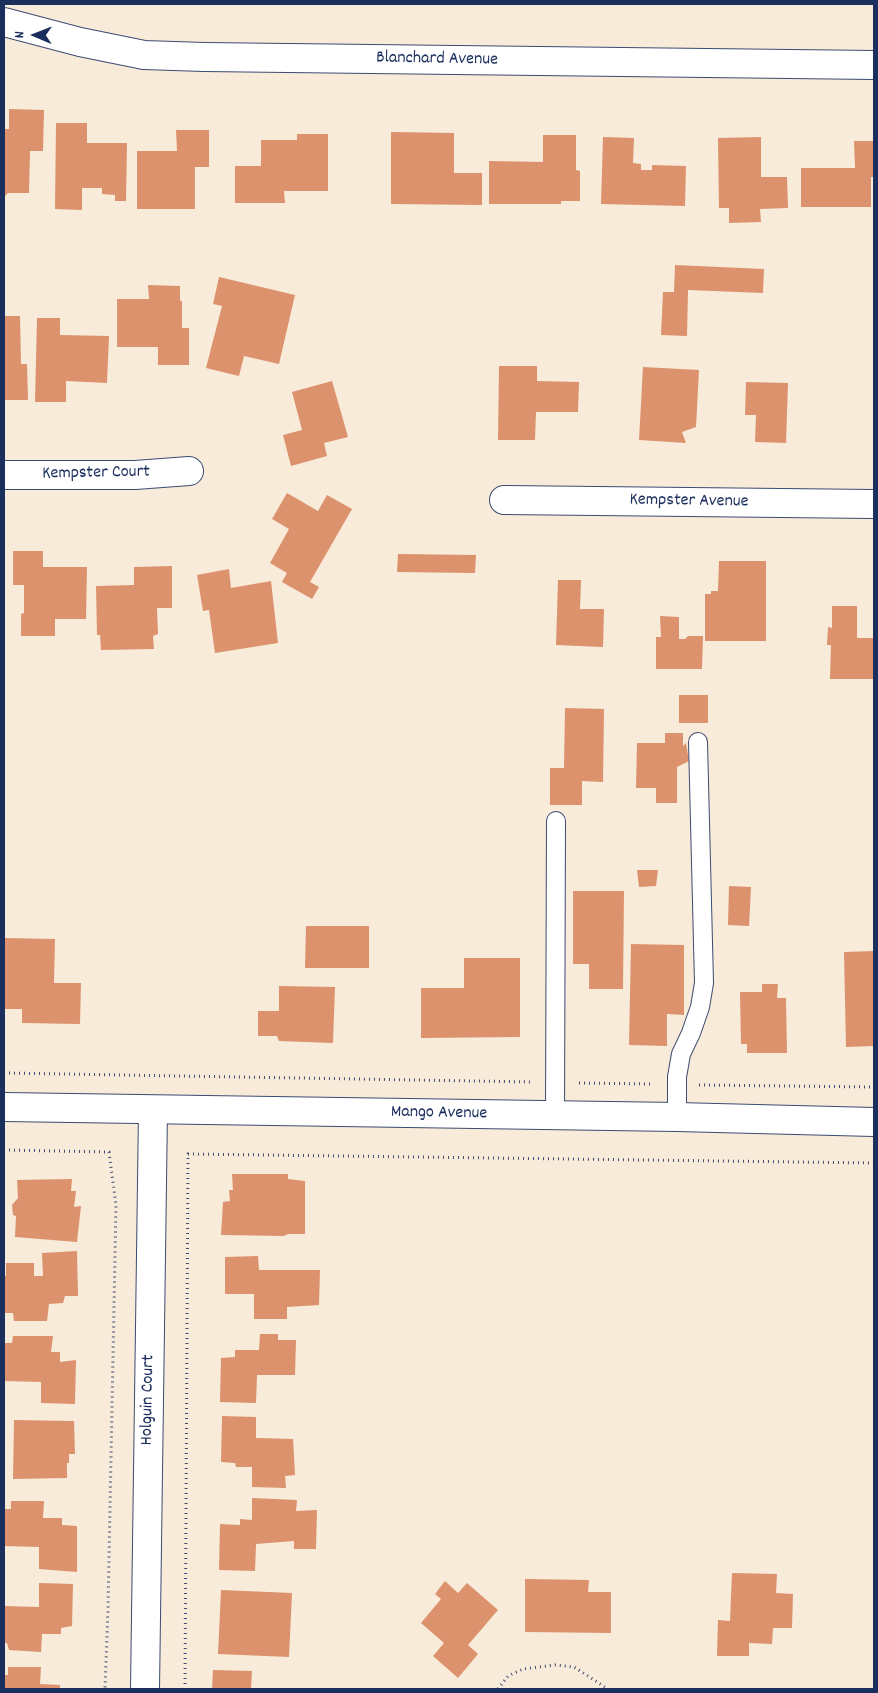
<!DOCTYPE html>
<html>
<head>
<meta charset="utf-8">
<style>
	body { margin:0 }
	#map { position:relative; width:878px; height:1693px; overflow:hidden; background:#f8ebd9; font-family:Dekko,sans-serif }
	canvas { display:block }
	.frame { position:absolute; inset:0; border:5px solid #1b2f5e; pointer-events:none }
	.north { position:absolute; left:10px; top:10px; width:50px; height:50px; -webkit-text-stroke:4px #fff; paint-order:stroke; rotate:271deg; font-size:14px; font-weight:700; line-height:20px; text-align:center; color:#1b2f5e }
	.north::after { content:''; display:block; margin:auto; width:18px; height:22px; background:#1b2f5e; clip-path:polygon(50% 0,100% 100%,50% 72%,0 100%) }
</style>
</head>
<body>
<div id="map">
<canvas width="878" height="1693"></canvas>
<div class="frame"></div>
<div class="north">N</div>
</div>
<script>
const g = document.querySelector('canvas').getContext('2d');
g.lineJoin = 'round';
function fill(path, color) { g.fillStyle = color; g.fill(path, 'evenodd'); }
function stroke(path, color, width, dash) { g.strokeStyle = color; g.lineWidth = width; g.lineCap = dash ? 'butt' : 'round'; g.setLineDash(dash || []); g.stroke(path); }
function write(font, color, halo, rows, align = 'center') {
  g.font = font + ' Dekko,sans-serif'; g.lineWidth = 4; g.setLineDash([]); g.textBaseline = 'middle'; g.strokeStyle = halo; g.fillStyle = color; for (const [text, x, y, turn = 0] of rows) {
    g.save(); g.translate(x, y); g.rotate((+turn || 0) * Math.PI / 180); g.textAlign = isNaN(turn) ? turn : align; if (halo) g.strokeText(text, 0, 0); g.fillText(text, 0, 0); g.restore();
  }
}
fill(new Path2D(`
	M9,109L44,110L43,151H30L29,193H8L4,197V129H9Z
	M56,123H87V143H127L126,201H115V195L102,194V188H82V210L55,209Z
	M176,130H209V167H195V209H137V151H177Z
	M391,132L454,133V173H482V205L391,204Z
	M297,134H328V191H284L285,203H235V166H261V140H297Z
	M543,135H576V170L580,171V201H561V204H489V161L543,162Z
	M603,137L634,138L633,163L641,164V170H652V165L686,166L685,206L601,204Z
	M761,137V177H787L788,208L760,209L761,222L729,223V208H719L718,138Z
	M854,141H874V177H871V207H801V168H855Z
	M675,265L764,269L763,293L688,290L687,336L661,335L663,292H674Z
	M219,277L295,295L279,364L244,356L239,376L206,368L222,306L213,304Z
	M148,285L180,286V301H182V328H189V365H158V347H117V299H149Z
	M4,316H20L21,364H27L28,400H4Z
	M37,318H60V335L109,336L107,383L66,381V402H35Z
	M499,366H537V381L579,382L578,412H536L535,440H498Z
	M643,367L699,370L696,427L682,432L686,443L639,440Z
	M332,381L348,437L324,443L327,456L291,466L283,435L302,430L292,392Z
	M746,382L788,383L786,443L755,442L756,415H745Z
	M287,493L318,511L327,495L352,509L310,582L319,587L312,599L282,582L287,573L270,563L289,529L272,519Z
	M13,551H43V567H87L86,619H55V636H21V614L24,613V585H13Z
	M398,554L476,555L475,573L397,572Z
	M719,561H766V641H705V594H711V591H718Z
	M172,566V608H157L158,634L153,636L154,649L101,650L100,635H97L96,586L134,585V567Z
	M229,569L231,588L271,581L278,643L215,653L209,610L203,611L197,575Z
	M558,580H581L580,609H604L603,647L556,645Z
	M832,606H857V638H874V679H830L831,645H827L828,627L832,628Z
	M660,616L679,617V639H685L688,636H703L702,669H656V637H661Z
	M679,695H708V723H679Z
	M565,708L604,709L603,782L582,781V805H550V768H564Z
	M665,733H683V746L686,743L689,761L677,767V803H656V788H636L637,743H665Z
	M637,870H658L656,886L639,887Z
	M729,886L751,887L749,926L728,925Z
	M573,891H624L623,989H589V964H573Z
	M306,926H369V968H305Z
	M4,938L55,939L54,983H81L80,1024L22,1023V1009H4Z
	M631,944L684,945V1015L667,1014V1046L629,1045Z
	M874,951V1046L846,1047L844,952Z
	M464,958H520V1037L421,1038V988H464Z
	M762,984H778L777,998H786L787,1053H747V1044H741L740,992H762Z
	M279,986L335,987L333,1043L279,1041L277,1036H258V1011H279Z
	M232,1174H288V1179L305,1181V1234H288L284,1236L221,1235L223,1202L230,1201L229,1190H233Z
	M72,1179L71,1191H76L74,1207L81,1206L77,1242L15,1237L16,1216L13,1215L12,1205L18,1198L17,1180Z
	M77,1251L78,1296H65L63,1303L49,1304L47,1321H14L13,1313H4V1276H6V1263H34V1276H43L42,1253Z
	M258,1256L259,1270H320L319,1305L287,1307V1319H254V1294H225V1257Z
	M260,1334H278V1340H296L295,1375H257L256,1403L220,1402L221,1358L235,1357V1350H259Z
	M13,1336H53L51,1352H60V1362L76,1360L75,1404L41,1403V1382L4,1381V1343H12Z
	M222,1416L256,1417V1438L293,1439L295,1475L285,1476L286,1488L252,1487V1467H236L235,1463L221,1462Z
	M14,1420L74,1421L75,1454H69V1463H67V1478L13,1479Z
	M252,1498L297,1500L296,1511L317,1510L316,1549H294V1541L256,1544L255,1571L219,1570L220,1524L240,1525V1519L252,1520Z
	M11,1501H44L43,1518H62V1525L77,1526V1572L39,1569V1547L4,1546V1509H11Z
	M732,1573L777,1574L776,1593L793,1594L792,1628H773L772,1644L749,1643V1656H717L718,1620L730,1621Z
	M525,1579L589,1580L588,1592H611V1633L525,1632Z
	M445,1581L458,1593L467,1583L498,1610L468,1645L478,1654L458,1678L433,1656L444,1643L421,1623L441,1599L435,1594Z
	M39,1583L73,1584L72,1626L61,1628V1634H42L41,1652L9,1650L7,1643H4V1606L39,1607Z
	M221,1590L292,1593L289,1657L218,1654Z
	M8,1667H41L40,1684L60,1685V1689H4V1675H8Z
	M213,1670L252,1671L251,1689H212Z`), '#db926d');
const service = new Path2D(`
	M555,1116L556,821
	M677,1117V1077L681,1054L691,1033L700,1007L704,983L698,742`);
const minor = new Path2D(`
	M4,22L80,42L144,55L204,57L874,65
	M4,475H135L189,471
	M504,500L874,504
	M145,1689L153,1110`);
const tertiary = new Path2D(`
	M4,1107L677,1117L874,1122`);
stroke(service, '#3c4b70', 20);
stroke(minor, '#3c4b70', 30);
stroke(tertiary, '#3c4b70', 30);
stroke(new Path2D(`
	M4,1073L533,1082
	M579,1083L653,1084
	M699,1085L874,1087
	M4,1150L109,1152L116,1205L108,1609L105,1689
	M185,1689L188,1154L874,1163
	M498,1689L508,1676L523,1669L555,1665L574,1667L608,1689`), '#3c4b70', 3, [1, 4]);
stroke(service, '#fff', 18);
stroke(minor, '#fff', 28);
stroke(tertiary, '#fff', 28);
write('18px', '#1b2f5e', '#fff', [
	["Blanchard Avenue",437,60,1],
	["Kempster Court",96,474,-1],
	["Kempster Avenue",689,502,1],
	["Mango Avenue",439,1114,1],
	["Holguin Court",149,1400,-89]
]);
</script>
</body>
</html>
